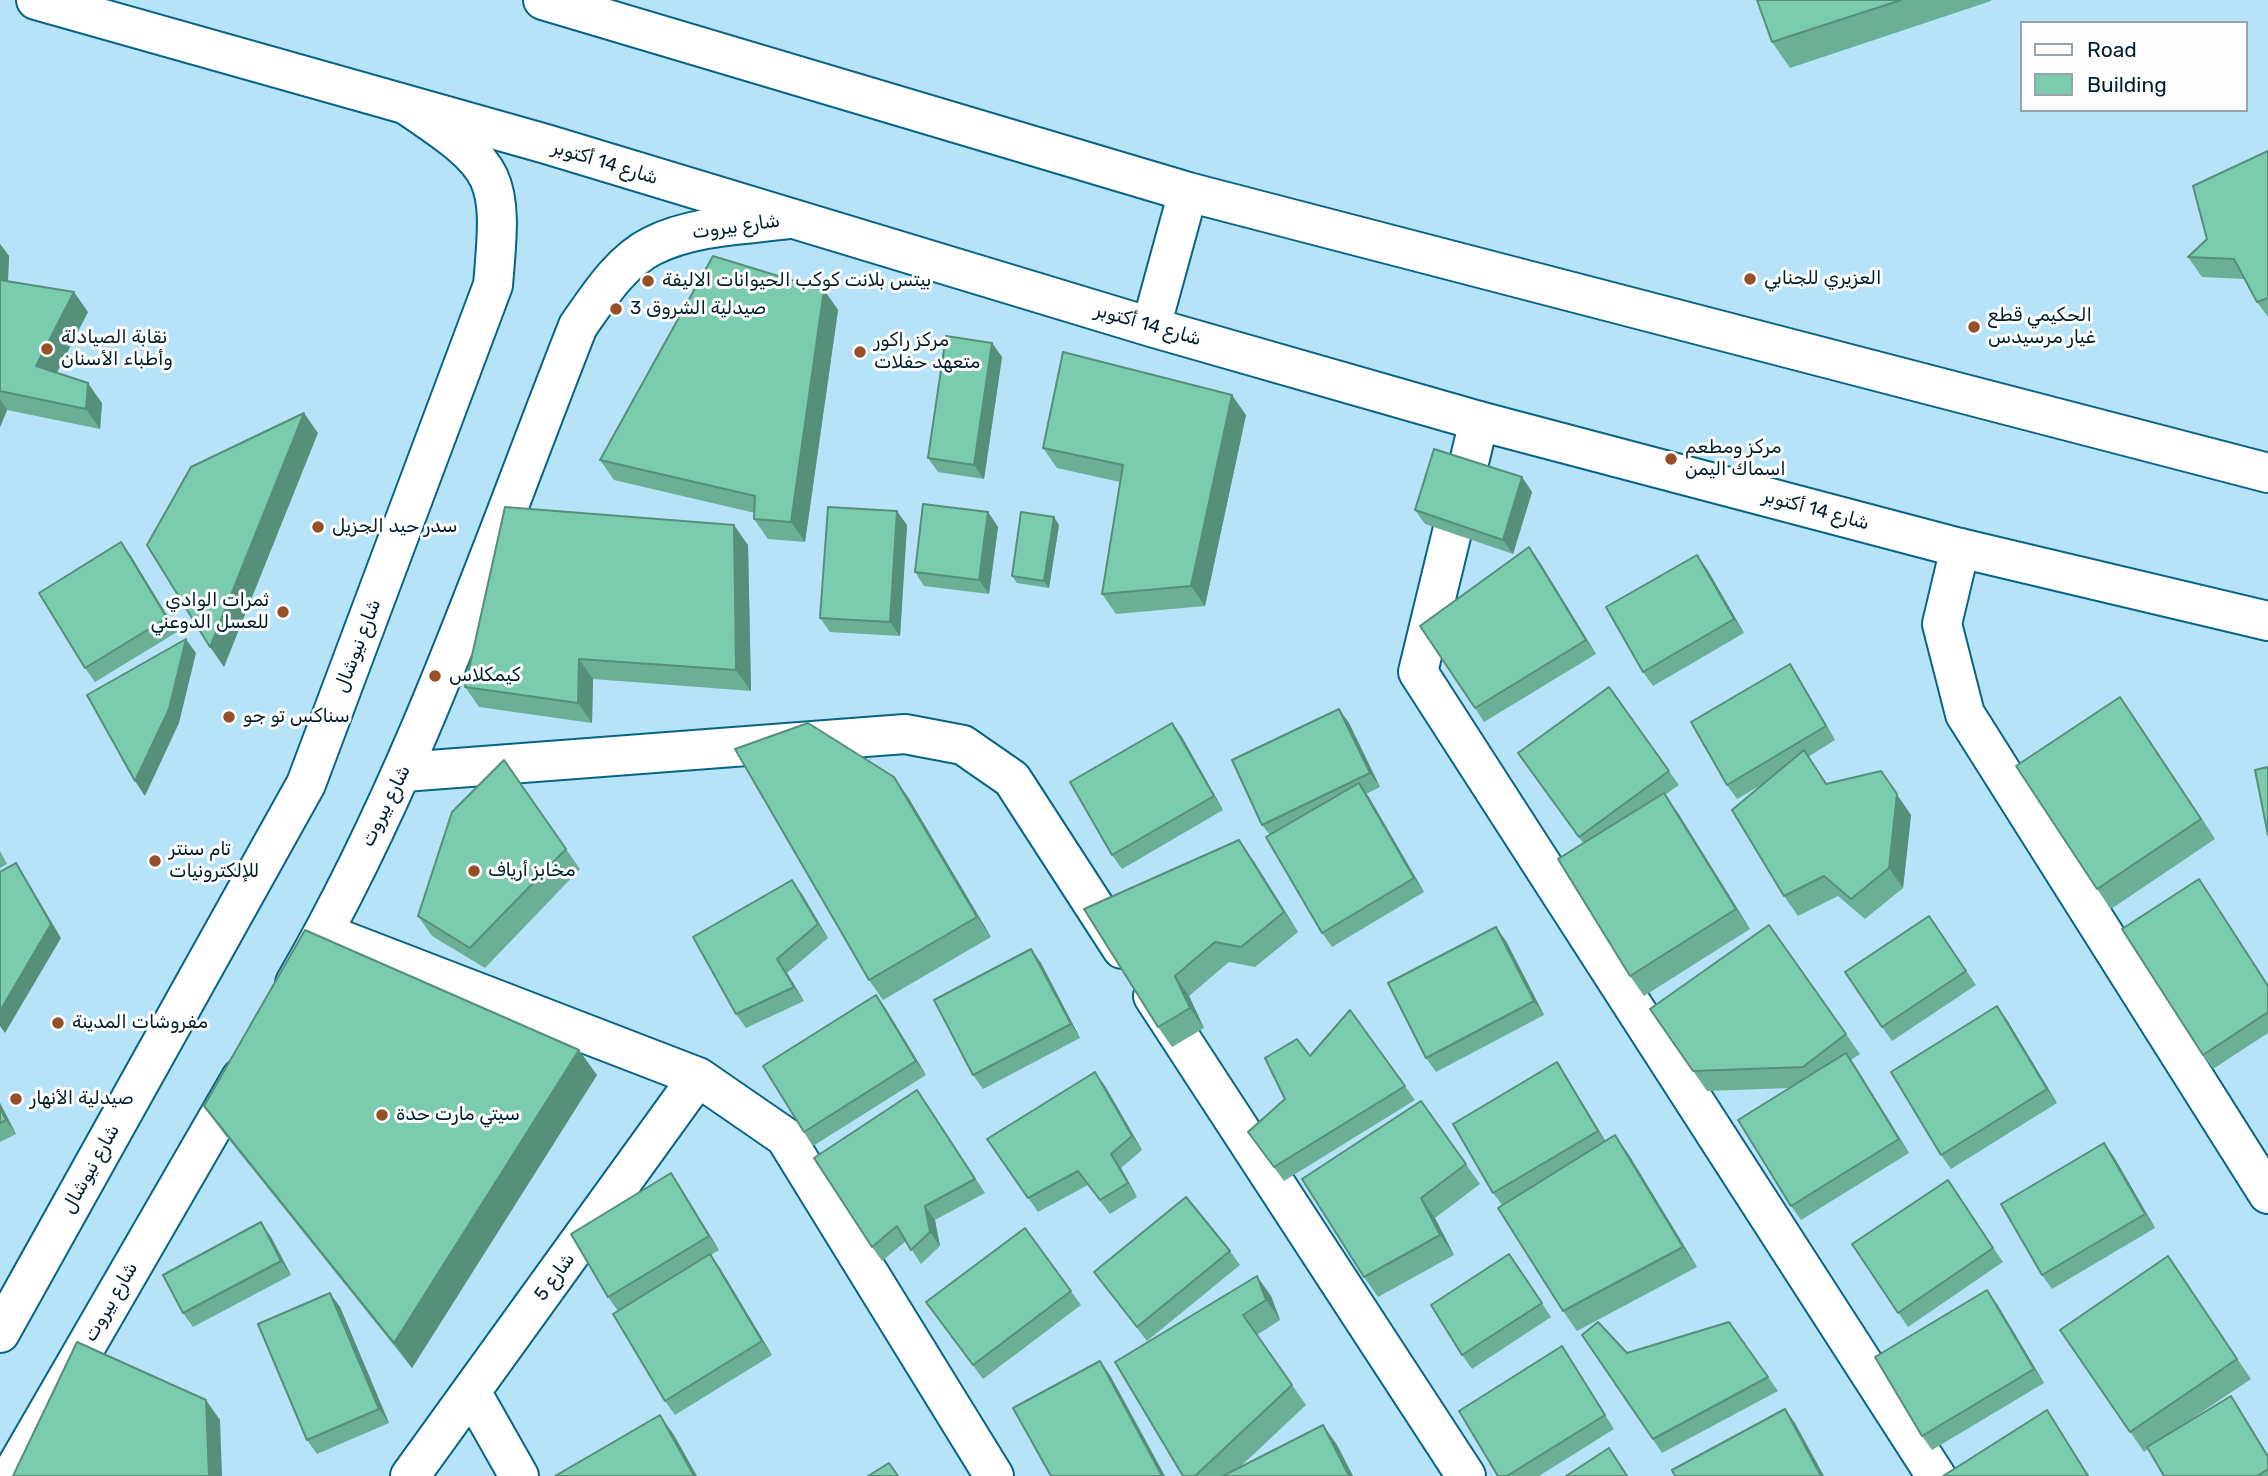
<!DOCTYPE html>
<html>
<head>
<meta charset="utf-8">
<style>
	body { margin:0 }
	#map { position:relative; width:2268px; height:1476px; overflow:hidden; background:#b7e3f9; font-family:Rubik,sans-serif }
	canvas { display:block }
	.legend { position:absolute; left:2020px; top:21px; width:228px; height:91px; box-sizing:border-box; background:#fdfdfd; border:2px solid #98a4a9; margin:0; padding:9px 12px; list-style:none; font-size:21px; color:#001e2b }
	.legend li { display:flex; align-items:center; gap:14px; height:35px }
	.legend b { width:35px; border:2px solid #98a4a9 }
</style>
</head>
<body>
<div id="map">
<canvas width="2268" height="1476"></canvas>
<ul class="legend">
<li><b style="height:9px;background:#fff"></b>Road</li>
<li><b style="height:19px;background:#7bccaf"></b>Building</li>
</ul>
</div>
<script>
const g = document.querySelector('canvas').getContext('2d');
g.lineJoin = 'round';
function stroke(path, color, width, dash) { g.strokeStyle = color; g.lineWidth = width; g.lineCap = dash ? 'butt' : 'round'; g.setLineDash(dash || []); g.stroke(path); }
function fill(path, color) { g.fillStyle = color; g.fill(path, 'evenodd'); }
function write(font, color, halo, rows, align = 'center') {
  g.font = font + ' Rubik,"Noto Sans Arabic",sans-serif'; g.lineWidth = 6; g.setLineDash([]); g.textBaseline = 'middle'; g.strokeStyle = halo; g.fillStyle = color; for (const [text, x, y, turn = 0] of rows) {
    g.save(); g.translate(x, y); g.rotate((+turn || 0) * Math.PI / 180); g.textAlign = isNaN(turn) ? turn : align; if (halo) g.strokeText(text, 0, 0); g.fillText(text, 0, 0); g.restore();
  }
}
const street = new Path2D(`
	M1479,421L1418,672L1936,1476
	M1960,548L1942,624L1965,714L2268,1194
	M404,772L905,734L963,745L1012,779L1122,949
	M324,933L698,1077L785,1137L994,1476
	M1153,996L1466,1476
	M472,1393L519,1476
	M410,1476L698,1077`);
const secondary = new Path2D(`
	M295,983C415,776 491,547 578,326C598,298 620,262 652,246C693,225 744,225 790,219
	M0,1333L306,784L493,285C503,175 500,168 408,106
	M11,1476L241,1078`);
const primary = new Path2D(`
	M36,0L546,144L1151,327L1479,421L1960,548L2268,621
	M543,0L1188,192L2268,473
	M1151,327L1188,192`);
stroke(street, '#076484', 42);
stroke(secondary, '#076484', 42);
stroke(primary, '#076484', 42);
stroke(street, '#fff', 38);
stroke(secondary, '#fff', 38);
stroke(primary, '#fff', 38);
fill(new Path2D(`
	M1757,0H1991V1L1790,68L1772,42Z
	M2268,151V317L2257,302L2245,279L2202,277L2188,257L2207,239Z
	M0,244L9,256L8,281L88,312L56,373L102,403L100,429L7,410L0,427Z
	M824,290L838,310L805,542L768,539L754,519L755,513L614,480L600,460Z
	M992,343L1002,357L984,479L938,472L928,458Z
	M1246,415L1205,606L1116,614L1102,594L1120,482L1057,468L1043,448Z
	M1522,477L1532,492L1513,554L1425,524L1415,510Z
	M988,512L998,527L989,594L924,586L915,572Z
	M907,525L900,636L830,632L820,618Z
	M1059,525L1049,588L1017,583L1012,576Z
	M748,545L751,691L593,679L592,723L479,707L465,687Z
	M1529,547L1539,561L1596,654L1484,722L1475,708Z
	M131,556L177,632L95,682L85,668Z
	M1707,569L1744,633L1653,686L1643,672Z
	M1790,664L1799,678L1835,740L1808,757L1827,784L1911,815L1903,888L1865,919L1838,896L1798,916L1784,896L1768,781L1737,799L1727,785Z
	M1609,687L1679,785L1665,795L1678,813L1750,929L1644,996L1630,976L1583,843L1518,753Z
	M1339,709L1349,723L1380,787L1366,794L1424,892L1332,947L1322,933L1270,835L1262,825Z
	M2134,717L2215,839L2111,909L2097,889Z
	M1172,723L1182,737L1223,810L1122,869L1112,855Z
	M504,760L580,869L485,968L432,936L418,916Z
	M908,797L991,937L883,1000L869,980Z
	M0,851L7,864L0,868Z
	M1253,860L1298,932L1255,967L1229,962L1189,996L1204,1028L1172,1047L1158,1027L1084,909Z
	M2199,879L2268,985V1033L2213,1069L2203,1055Z
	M802,894L828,938L787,973L804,1001L746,1028L736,1014Z
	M1929,916L1976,985L1892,1041L1882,1027Z
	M1769,925L1860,1054L1851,1060L1909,1153L1801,1220L1791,1206L1789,1088L1707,1091L1650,1009Z
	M1506,941L1544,1015L1436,1072L1426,1058Z
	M1031,949L1041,963L1080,1038L983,1089L973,1075Z
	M876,995L886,1009L926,1075L813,1146L804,1132Z
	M1997,1006L2007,1020L2057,1103L1951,1169L1941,1155Z
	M1350,1010L1415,1100L1284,1181L1248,1132L1285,1099L1310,1056Z
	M1557,1062L1566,1076L1605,1141L1615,1135L1629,1155L1697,1267L1577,1331L1563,1311L1502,1205L1493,1193Z
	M597,1075L412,1368L222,1131L204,1106Z
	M1105,1086L1142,1150L1121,1168L1137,1197L1110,1214L1088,1185L1038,1212L987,1139Z
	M1421,1101L1480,1184L1435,1218L1454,1255L1378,1297L1364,1277Z
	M0,1103L16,1134L0,1142Z
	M927,1104L985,1193L935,1220L940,1246L921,1264L906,1241L882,1261L872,1247Z
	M2104,1143L2114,1157L2155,1228L2052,1289L2042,1275Z
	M671,1173L681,1188L719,1250L711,1255L720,1268L772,1355L675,1415L665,1401L618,1311L608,1297Z
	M1948,1180L2003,1262L1908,1327L1852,1244Z
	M1025,1228L1081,1305L983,1379L936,1316Z
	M271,1237L291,1275L193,1327L183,1313Z
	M1230,1251L1240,1265L1147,1341L1094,1272Z
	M2168,1256L2251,1379L2184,1424L2231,1396L2268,1455V1476H2164L2148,1449L2144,1452L2060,1330Z
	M1519,1268L1551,1317L1472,1369L1462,1355Z
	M1271,1296L1280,1320L1257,1335L1306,1405L1240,1467L1323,1425L1337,1445L1353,1476H1183L1115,1362Z
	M1997,1304L2044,1383L1932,1450L1922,1436Z
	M340,1307L389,1423L317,1454L307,1440Z
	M1729,1322L1778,1391L1662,1453L1582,1335L1627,1353Z
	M1562,1346L1614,1429L1539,1476H1498Z`), '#6aaf96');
fill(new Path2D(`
	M0,244L9,256L7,299L0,289Z
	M824,290L838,310L805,542L791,522Z
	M74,292L88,312L50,386L36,366Z
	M992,343L1002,357L984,479L974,465Z
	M88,383L102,403L100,429L86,409Z
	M1232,395L1246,415L1205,606L1191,586Z
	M0,399L7,410L0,427Z
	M304,413L318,433L224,667L210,647Z
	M1522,477L1532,492L1513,554L1503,540Z
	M897,511L907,525L900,636L890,622Z
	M988,512L998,527L989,594L979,580Z
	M1054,517L1059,525L1049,588L1044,581Z
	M734,525L748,545L751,691L736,670Z
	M121,542L131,556L177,632L167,618Z
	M1529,547L1539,561L1596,654L1586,640Z
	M1697,555L1707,569L1744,633L1734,619Z
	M186,639L196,653L179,723L145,796L135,781Z
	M579,659L593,679L592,723L578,703Z
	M1790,664L1799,678L1835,740L1826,726Z
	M2120,697L2134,717L2215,839L2201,819Z
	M1339,709L1349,723L1380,787L1370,773Z
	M1172,723L1182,737L1223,810L1214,796Z
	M1881,771L1911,815L1903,888L1889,868Z
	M894,777L908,797L991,937L977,917Z
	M1359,783L1369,797L1424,892L1414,878Z
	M1664,793L1678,813L1750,929L1736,909Z
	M1239,840L1253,860L1298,932L1284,912Z
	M16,863L25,877L61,938L5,1033L0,1026V1011Z
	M792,880L802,894L828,938L818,924Z
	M1496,927L1506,941L1544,1015L1534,1001Z
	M1031,949L1041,963L1080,1038L1071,1024Z
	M777,959L787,973L804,1001L794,987Z
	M1175,976L1189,996L1204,1028L1190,1008Z
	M876,995L886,1009L926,1075L916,1061Z
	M1997,1006L2007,1020L2057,1103L2047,1089Z
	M579,1050L597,1075L412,1368L394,1343Z
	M1846,1053L1856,1067L1909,1153L1899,1139Z
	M1557,1062L1566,1076L1608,1145L1598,1131Z
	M1095,1072L1105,1086L1142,1150L1132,1136Z
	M0,1103L16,1134L6,1120L0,1108Z
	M1615,1135L1629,1155L1697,1267L1683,1247Z
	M2104,1143L2114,1157L2155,1228L2145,1214Z
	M1111,1154L1121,1168L1137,1197L1128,1183Z
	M671,1173L681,1188L719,1250L709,1236Z
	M1421,1198L1435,1218L1454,1255L1440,1235Z
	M925,1206L935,1220L940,1246L930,1232Z
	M261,1222L271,1237L291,1275L281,1261Z
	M710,1254L720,1268L772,1355L762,1341Z
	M1257,1276L1271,1296L1280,1320L1266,1300Z
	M1987,1290L1997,1304L2044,1383L2034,1369Z
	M330,1293L340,1307L389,1423L379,1409Z
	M1100,1361L1110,1375L1165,1476H1162Z
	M2231,1396L2268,1455V1457Z
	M206,1400L220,1420L222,1476H209Z
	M1785,1409L1795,1423L1824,1476H1821Z
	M2047,1410L2056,1424L2089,1476H2088Z
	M660,1415L674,1435L697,1476H694Z
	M1323,1425L1337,1445L1353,1476H1349Z`), '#568f7a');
const building = new Path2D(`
	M1757,0H1901L1772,42Z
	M2268,151V298L2257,302L2234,259L2188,257L2207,239L2193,186Z
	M713,256L824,290L791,522L754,519L755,496L600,460Z
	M0,280L74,292L36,366L88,383L86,409L0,391Z
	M946,336L992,343L974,465L928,458Z
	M1063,352L1232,395L1191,586L1102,594L1123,465L1043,448Z
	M304,413L210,647L147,545L191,467Z
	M1434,449L1522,477L1503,540L1415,510Z
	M923,504L988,512L979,580L915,572Z
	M505,507L734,525L736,670L579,659L578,703L465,687Z
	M828,507L897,511L890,622L820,618Z
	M1021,512L1054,517L1044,581L1012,576Z
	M121,542L167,618L85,668L39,593Z
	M1529,547L1586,640L1475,708L1420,626Z
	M1697,555L1734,619L1643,672L1606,607Z
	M186,639L169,709L135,781L87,695Z
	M1790,664L1826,726L1727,785L1691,722Z
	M1609,687L1669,771L1579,837L1518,753Z
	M2120,697L2201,819L2097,889L2016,766Z
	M1339,709L1370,773L1262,825L1232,760Z
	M808,723L894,777L977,917L869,980L735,749Z
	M1172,723L1214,796L1112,855L1070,782Z
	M1804,750L1826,784L1881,771L1897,794L1889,868L1851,899L1824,876L1784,896L1732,810Z
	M504,760L566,849L470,948L418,916L452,812Z
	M2268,767V835L2255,770Z
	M1359,783L1414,878L1322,933L1266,837Z
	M1664,793L1736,909L1630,976L1558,859Z
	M1239,840L1284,912L1241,947L1215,942L1175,976L1190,1008L1158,1027L1084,909Z
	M16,863L51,924L0,1011V872Z
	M2199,879L2268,986V1012L2203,1055L2122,929Z
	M792,880L818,924L777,959L794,987L736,1014L693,937Z
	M1929,916L1966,971L1882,1027L1845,972Z
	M1769,925L1846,1034L1803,1067L1693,1071L1650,1009Z
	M1496,927L1534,1001L1426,1058L1388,983Z
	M305,930L579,1050L394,1343L204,1106Z
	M1031,949L1071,1024L973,1075L934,1000Z
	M876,995L916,1061L804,1132L763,1066Z
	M1997,1006L2047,1089L1941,1155L1891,1072Z
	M1350,1010L1405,1086L1274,1167L1248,1132L1285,1099L1265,1058L1297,1039L1310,1056Z
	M1846,1053L1899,1139L1791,1206L1738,1120Z
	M1557,1062L1598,1131L1493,1193L1453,1124Z
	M1095,1072L1132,1136L1111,1154L1128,1183L1100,1200L1078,1171L1028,1198L987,1139Z
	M917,1090L975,1179L925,1206L930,1232L911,1250L897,1226L872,1247L814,1158Z
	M1421,1101L1466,1164L1421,1198L1440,1235L1364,1277L1302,1179Z
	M0,1108L6,1120L0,1123Z
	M1615,1135L1683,1247L1563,1311L1498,1208Z
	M2104,1143L2145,1214L2042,1275L2001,1204Z
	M671,1173L709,1236L608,1297L571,1234Z
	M1948,1180L1993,1248L1898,1313L1852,1244Z
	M1186,1197L1230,1251L1137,1327L1094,1272Z
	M261,1222L281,1261L183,1313L163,1275Z
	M1025,1228L1071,1291L973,1365L926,1302Z
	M710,1254L762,1341L665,1401L613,1314Z
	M1509,1254L1542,1303L1462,1355L1431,1305Z
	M2168,1256L2237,1359L2130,1432L2060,1330Z
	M1257,1276L1266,1300L1243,1315L1292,1385L1195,1476H1183L1115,1362Z
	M1987,1290L2034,1369L1922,1436L1875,1357Z
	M330,1293L379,1409L307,1440L258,1324Z
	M1598,1322L1627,1353L1729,1322L1768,1377L1653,1439L1582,1335Z
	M77,1342L206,1400L209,1476H13Z
	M1562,1346L1605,1415L1507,1476H1498L1459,1411Z
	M1100,1361L1162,1476H1051L1013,1408Z
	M2231,1396L2268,1457V1469L2257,1476H2164L2147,1447Z
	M1785,1409L1821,1476H1675L1672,1470Z
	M2047,1410L2088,1476H1943Z
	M660,1415L694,1476H555Z
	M1323,1425L1349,1476H1223Z
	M1609,1448L1627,1476H1566Z
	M889,1463L898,1476H868Z`);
fill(building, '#7bccaf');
stroke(building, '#568f7a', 2);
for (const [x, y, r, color] of [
	[1750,279,7,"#965027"],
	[648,281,7,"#965027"],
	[616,309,7,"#965027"],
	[1974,327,7,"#965027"],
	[47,349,7,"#965027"],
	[860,352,7,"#965027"],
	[1671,459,7,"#965027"],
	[318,527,7,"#965027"],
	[283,612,7,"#965027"],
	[435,676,7,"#965027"],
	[229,717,7,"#965027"],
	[155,861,7,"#965027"],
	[474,871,7,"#965027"],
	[58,1023,7,"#965027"],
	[16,1099,7,"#965027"],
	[382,1115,7,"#965027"]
]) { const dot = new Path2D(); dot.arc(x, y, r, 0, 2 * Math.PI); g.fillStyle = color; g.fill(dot); stroke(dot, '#fdfdfd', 2.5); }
write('19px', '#001e2b', '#fdfdfd', [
	["شارع 14 أكتوبر",605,163,17],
	["شارع بيروت",736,227,-8],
	["شارع 14 أكتوبر",1148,325,16],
	["شارع 14 أكتوبر",1816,510,15],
	["شارع نيوشال",358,646,-69],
	["شارع بيروت",386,806,-64],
	["شارع نيوشال",91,1169,-61],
	["شارع 5",555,1277,-54],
	["شارع بيروت",111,1302,-60]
]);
write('19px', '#001e2b', '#fdfdfd', [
	["العزيري للجنابي",1764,279],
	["بيتس بلانت كوكب الحيوانات الاليفة",662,281],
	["صيدلية الشروق 3",630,309],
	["الحكيمي قطع",1988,316],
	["غيار مرسيدس",1988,338],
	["نقابة الصيادلة",61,338],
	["وأطباء الأسنان",61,360],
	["مركز راكور",874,341],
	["متعهد حفلات",874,363],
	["مركز ومطعم",1685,448],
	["اسماك اليمن",1685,470],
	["سدر حيد الجزيل",332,527],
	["ثمرات الوادي",269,601,"right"],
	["للعسل الدوعني",269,623,"right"],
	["كيمكلاس",449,676],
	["سناكس تو جو",243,717],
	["تام سنتر",169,850],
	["للإلكترونيات",169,872],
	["مخابز أرياف",488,871],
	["مفروشات المدينة",72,1023],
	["صيدلية الأنهار",30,1099],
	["سيتي مارت حدة",396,1115]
], 'left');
</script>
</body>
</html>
